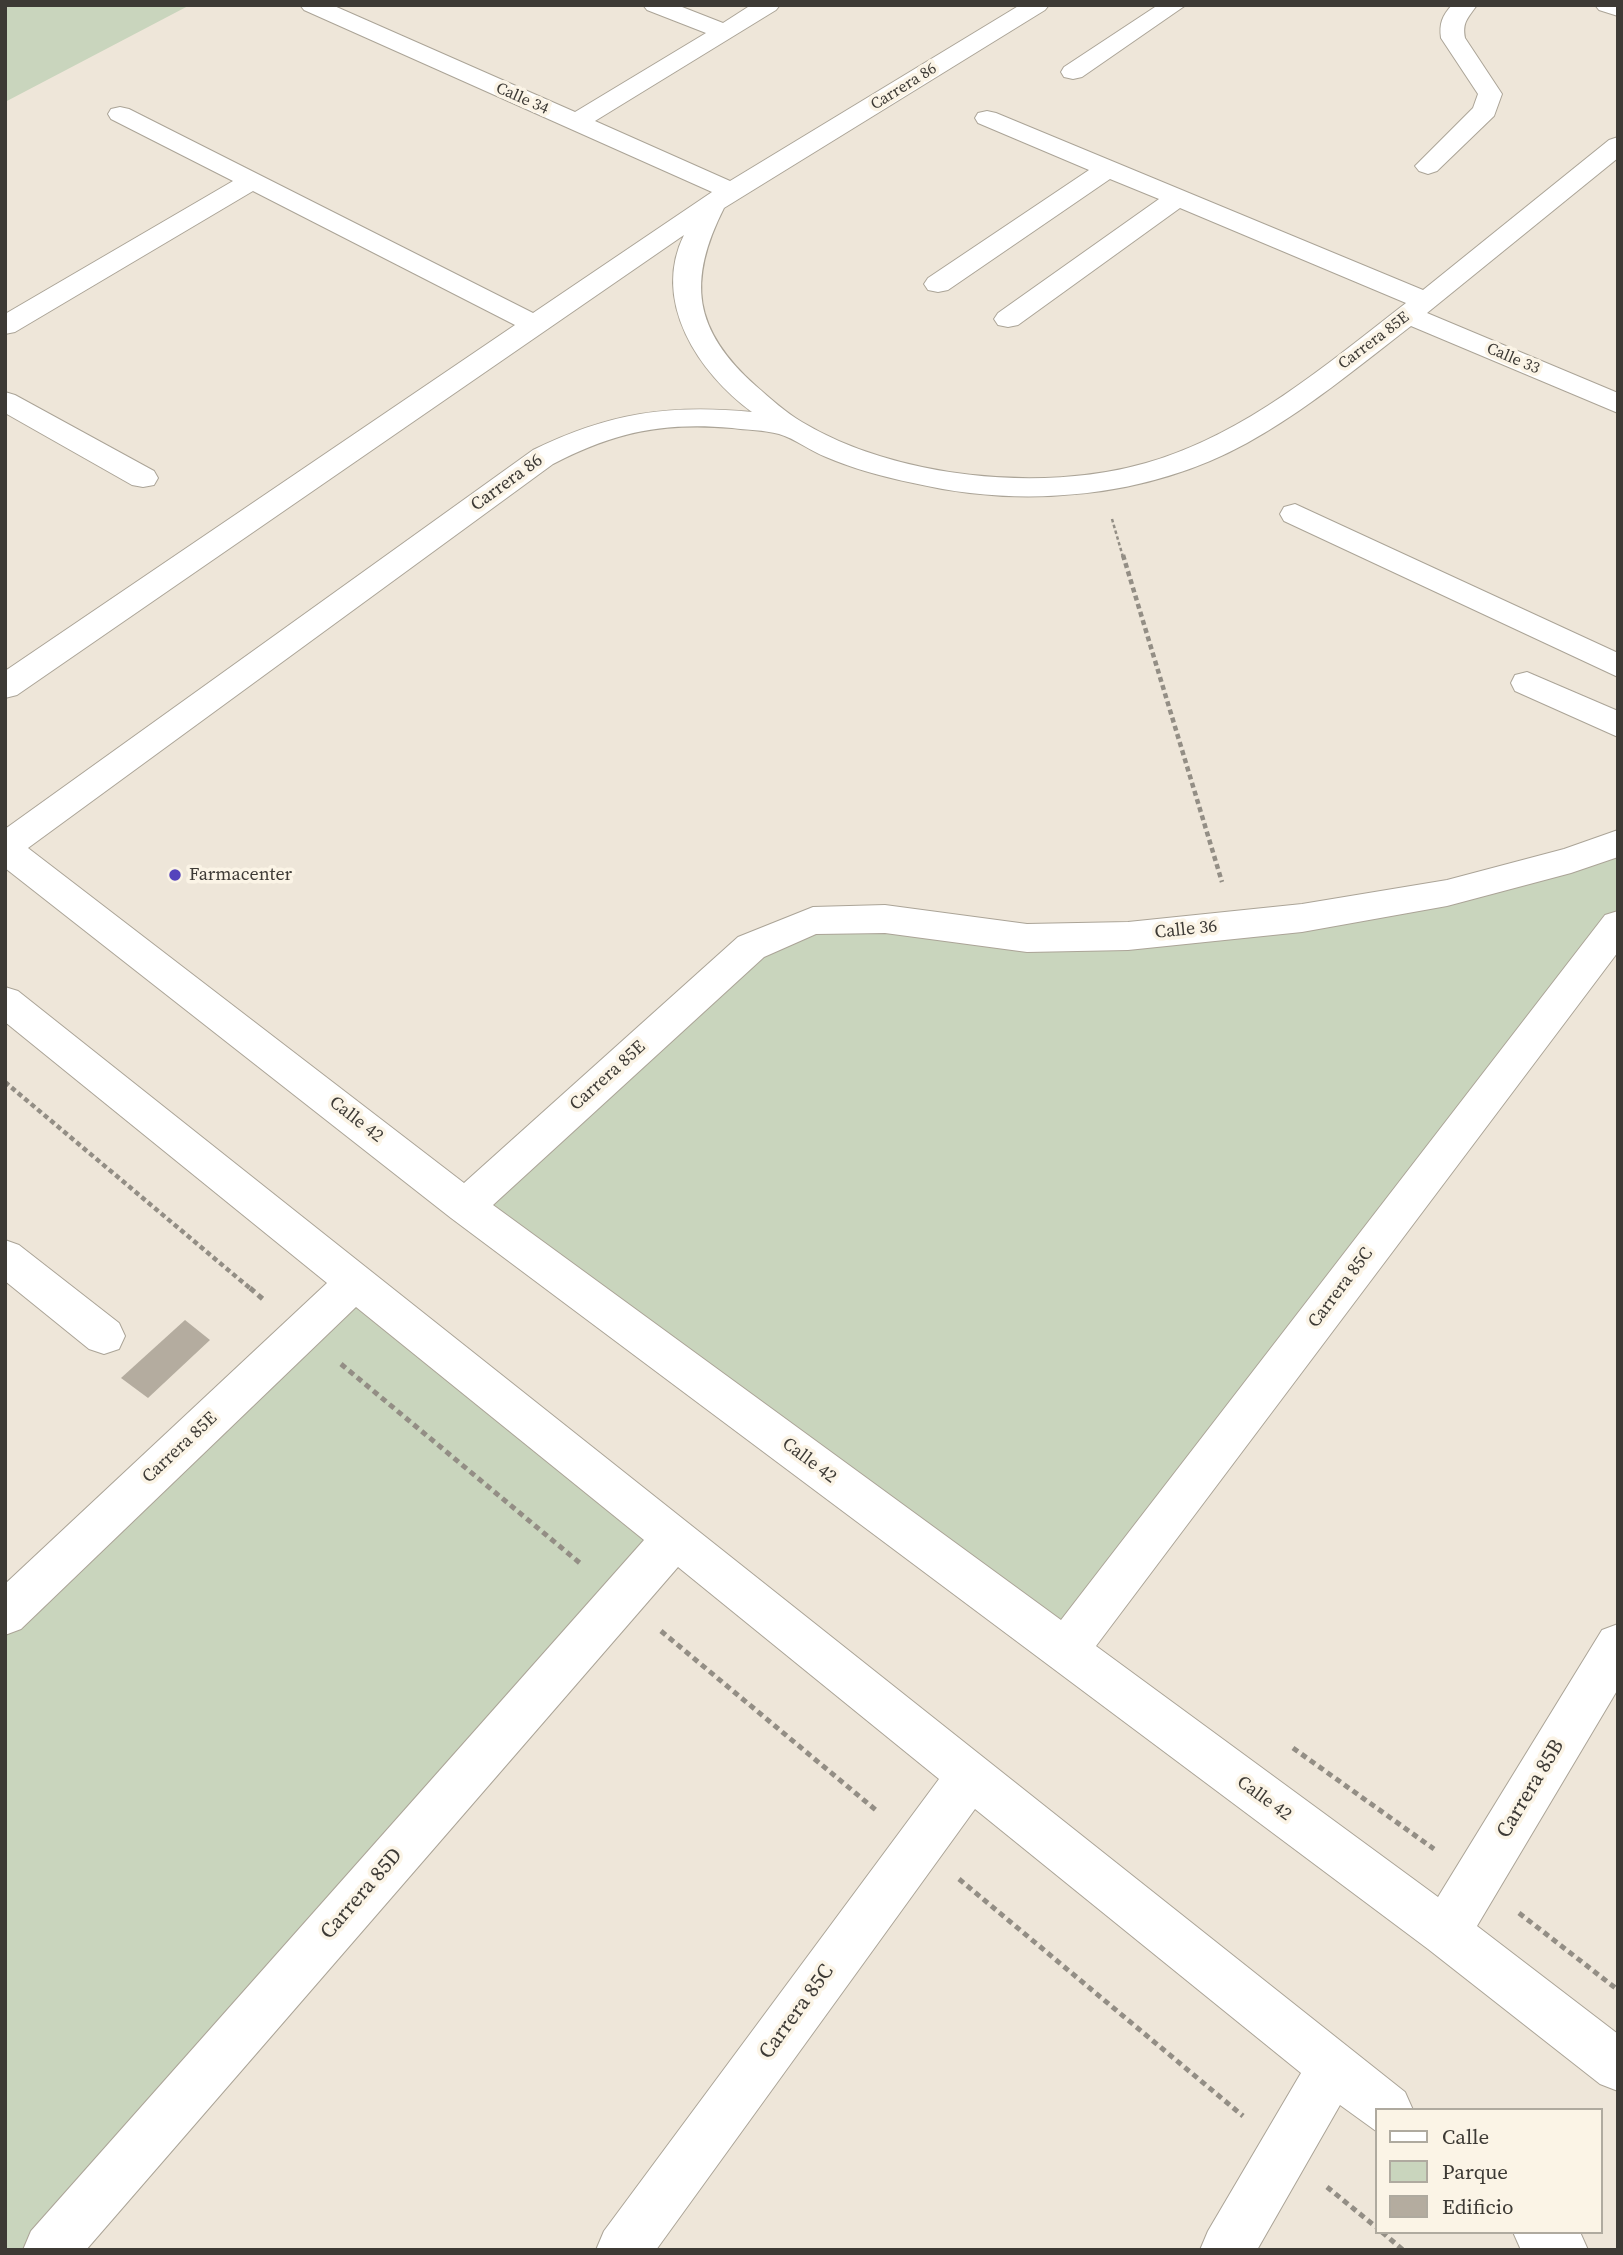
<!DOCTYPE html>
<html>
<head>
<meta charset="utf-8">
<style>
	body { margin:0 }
	#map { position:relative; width:1623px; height:2255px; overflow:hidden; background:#eee6d9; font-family:"Source Serif 4",serif }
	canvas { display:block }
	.frame { position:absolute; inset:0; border:7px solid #3d3a35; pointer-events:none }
	.legend { position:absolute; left:1375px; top:2108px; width:228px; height:126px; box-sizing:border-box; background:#fbf4e6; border:2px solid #afaa9f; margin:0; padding:9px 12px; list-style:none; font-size:21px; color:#3d3a35 }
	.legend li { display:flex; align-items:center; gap:14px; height:35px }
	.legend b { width:35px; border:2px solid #afaa9f }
</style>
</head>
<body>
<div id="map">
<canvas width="1623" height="2255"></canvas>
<div class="frame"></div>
<ul class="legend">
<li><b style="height:9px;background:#fff"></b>Calle</li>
<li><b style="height:19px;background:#c9d5bd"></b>Parque</li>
<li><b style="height:19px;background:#b4ac9f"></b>Edificio</li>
</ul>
</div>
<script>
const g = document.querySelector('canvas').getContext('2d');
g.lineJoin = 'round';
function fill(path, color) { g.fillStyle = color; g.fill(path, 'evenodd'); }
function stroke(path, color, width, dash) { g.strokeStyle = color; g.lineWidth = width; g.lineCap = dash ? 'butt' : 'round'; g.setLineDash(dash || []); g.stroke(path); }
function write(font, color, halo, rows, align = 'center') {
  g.font = font + ' "Source Serif 4",serif'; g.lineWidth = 7; g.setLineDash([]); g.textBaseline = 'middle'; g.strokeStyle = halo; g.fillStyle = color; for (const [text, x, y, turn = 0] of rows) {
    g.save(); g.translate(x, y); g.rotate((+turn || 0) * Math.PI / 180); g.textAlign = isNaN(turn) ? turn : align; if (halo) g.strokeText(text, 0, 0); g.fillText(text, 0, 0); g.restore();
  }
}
fill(new Path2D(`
	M5,5H190L5,102Z
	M1618,843V925L1065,1651L465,1206L751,947L813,921L1027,938L1302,918Z
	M355,1282L675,1538L50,2250H5V1614Z`), '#c9d5bd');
fill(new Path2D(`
	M185,1320L210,1340L148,1398L121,1378Z`), '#b4ac9f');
const minor = new Path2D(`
	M300,5H332L575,112L706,33L647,10L643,5H677L723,23L751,5H780L776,10L595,121L730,181L1020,5H1049L1045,10L724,208C687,281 693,330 756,386C770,398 786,413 802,422C895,478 1042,493 1146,463C1245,435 1327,364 1406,303L1180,208L1018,325L1008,327L998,325L994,319L998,313L1159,199L1110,179L948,290L938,292L928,290L924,284L928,278L1089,170L978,123L975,118L978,113L987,111L996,113L1423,290L1609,140L1618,137V158L1427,313L1618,393V413L1411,326C1358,367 1305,411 1247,443C1147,498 1023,509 913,483C884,477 854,469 826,457C810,451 796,439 779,434C764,430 747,430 732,428C663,422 615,432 553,464L28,848L464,1183L738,937L813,907L885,905L1027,924L1128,922L1302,904L1447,880L1564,849L1618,830V857L1571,873L1447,906L1302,932L1128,950L1027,952L885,933L816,934L764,957L493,1205L1061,1620L1605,915L1618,911V952L1096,1646L1438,1897L1602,1630L1618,1624V1689L1477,1926L1618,2034V2091L1600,2084L1428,1949L451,1218L5,868V829L533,450C608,413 669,404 752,412C699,373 651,302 684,235L17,695L5,698V671L515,325L253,191L15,332L5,334V314L233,181L111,119L108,114L111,109L120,107L129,109L533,313L712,192L304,10Z
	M1158,5H1186L1082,77L1073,79L1064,77L1061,72L1064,67Z
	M1452,5H1477C1468,18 1462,22 1465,38L1502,94L1494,116L1437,171L1428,174L1419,171L1415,166L1473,108L1478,94L1441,38C1439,24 1442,16 1452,5Z
	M1595,5H1618V16L1599,10Z
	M5,392L15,395L154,471L158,478L154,485L143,487L132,485L5,413Z
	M1295,504L1618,653V677L1284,521L1280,514L1284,507Z
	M1527,672L1618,711V737L1515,691L1511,683L1515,675Z
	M5,987L18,991L1405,2092L1413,2110H1376V2131L1340,2105L1257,2250H1200L1208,2231L1301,2073L975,1809L656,2250H596L604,2231L939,1779L678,1567L86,2250H23L31,2231L644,1540L356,1307L21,1629L5,1635V1584L327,1283L5,1022Z
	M5,1240L19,1245L119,1323L125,1336L119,1349L104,1354L89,1349L5,1281Z
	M1513,2232H1580L1588,2250H1521Z`);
stroke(minor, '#aba497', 2);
stroke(new Path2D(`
	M1112,519L1123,557`), '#938e85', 2.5, [3.5, 2.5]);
stroke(new Path2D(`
	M1123,555L1222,882
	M5,1082L252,1290`), '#938e85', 4.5, [5, 3.5]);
stroke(new Path2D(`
	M250,1288L264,1300
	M341,1364L581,1564
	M661,1631L877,1811
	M1293,1748L1434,1849
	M959,1879L1243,2116
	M1519,1913L1618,1990
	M1327,2187L1376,2227
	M1382,2232L1403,2250`), '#938e85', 5, [6, 4.5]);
fill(minor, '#fff');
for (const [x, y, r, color] of [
	[175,875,7,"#5544bc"]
]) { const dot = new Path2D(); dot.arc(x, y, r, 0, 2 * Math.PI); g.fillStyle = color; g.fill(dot); stroke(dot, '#fbf4e6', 2.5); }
write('16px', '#3d3a35', '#fbf4e6', [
	["Carrera 86",904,87,-32],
	["Calle 34",522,99,24],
	["Carrera 85E",1374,341,-37],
	["Calle 33",1513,359,23]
]);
write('18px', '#3d3a35', '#fbf4e6', [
	["Carrera 86",507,483,-36],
	["Calle 36",1186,930,-6],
	["Carrera 85E",608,1076,-42],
	["Calle 42",356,1120,38],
	["Carrera 85C",1341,1288,-53],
	["Carrera 85E",180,1448,-43],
	["Calle 42",809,1461,37],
	["Calle 42",1264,1799,36]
]);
write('18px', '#3d3a35', '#fbf4e6', [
	["Farmacenter",189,875]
], 'left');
write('21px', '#3d3a35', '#fbf4e6', [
	["Carrera 85B",1531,1789,-59],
	["Carrera 85D",362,1894,-49],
	["Carrera 85C",797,2012,-54]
]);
</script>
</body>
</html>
